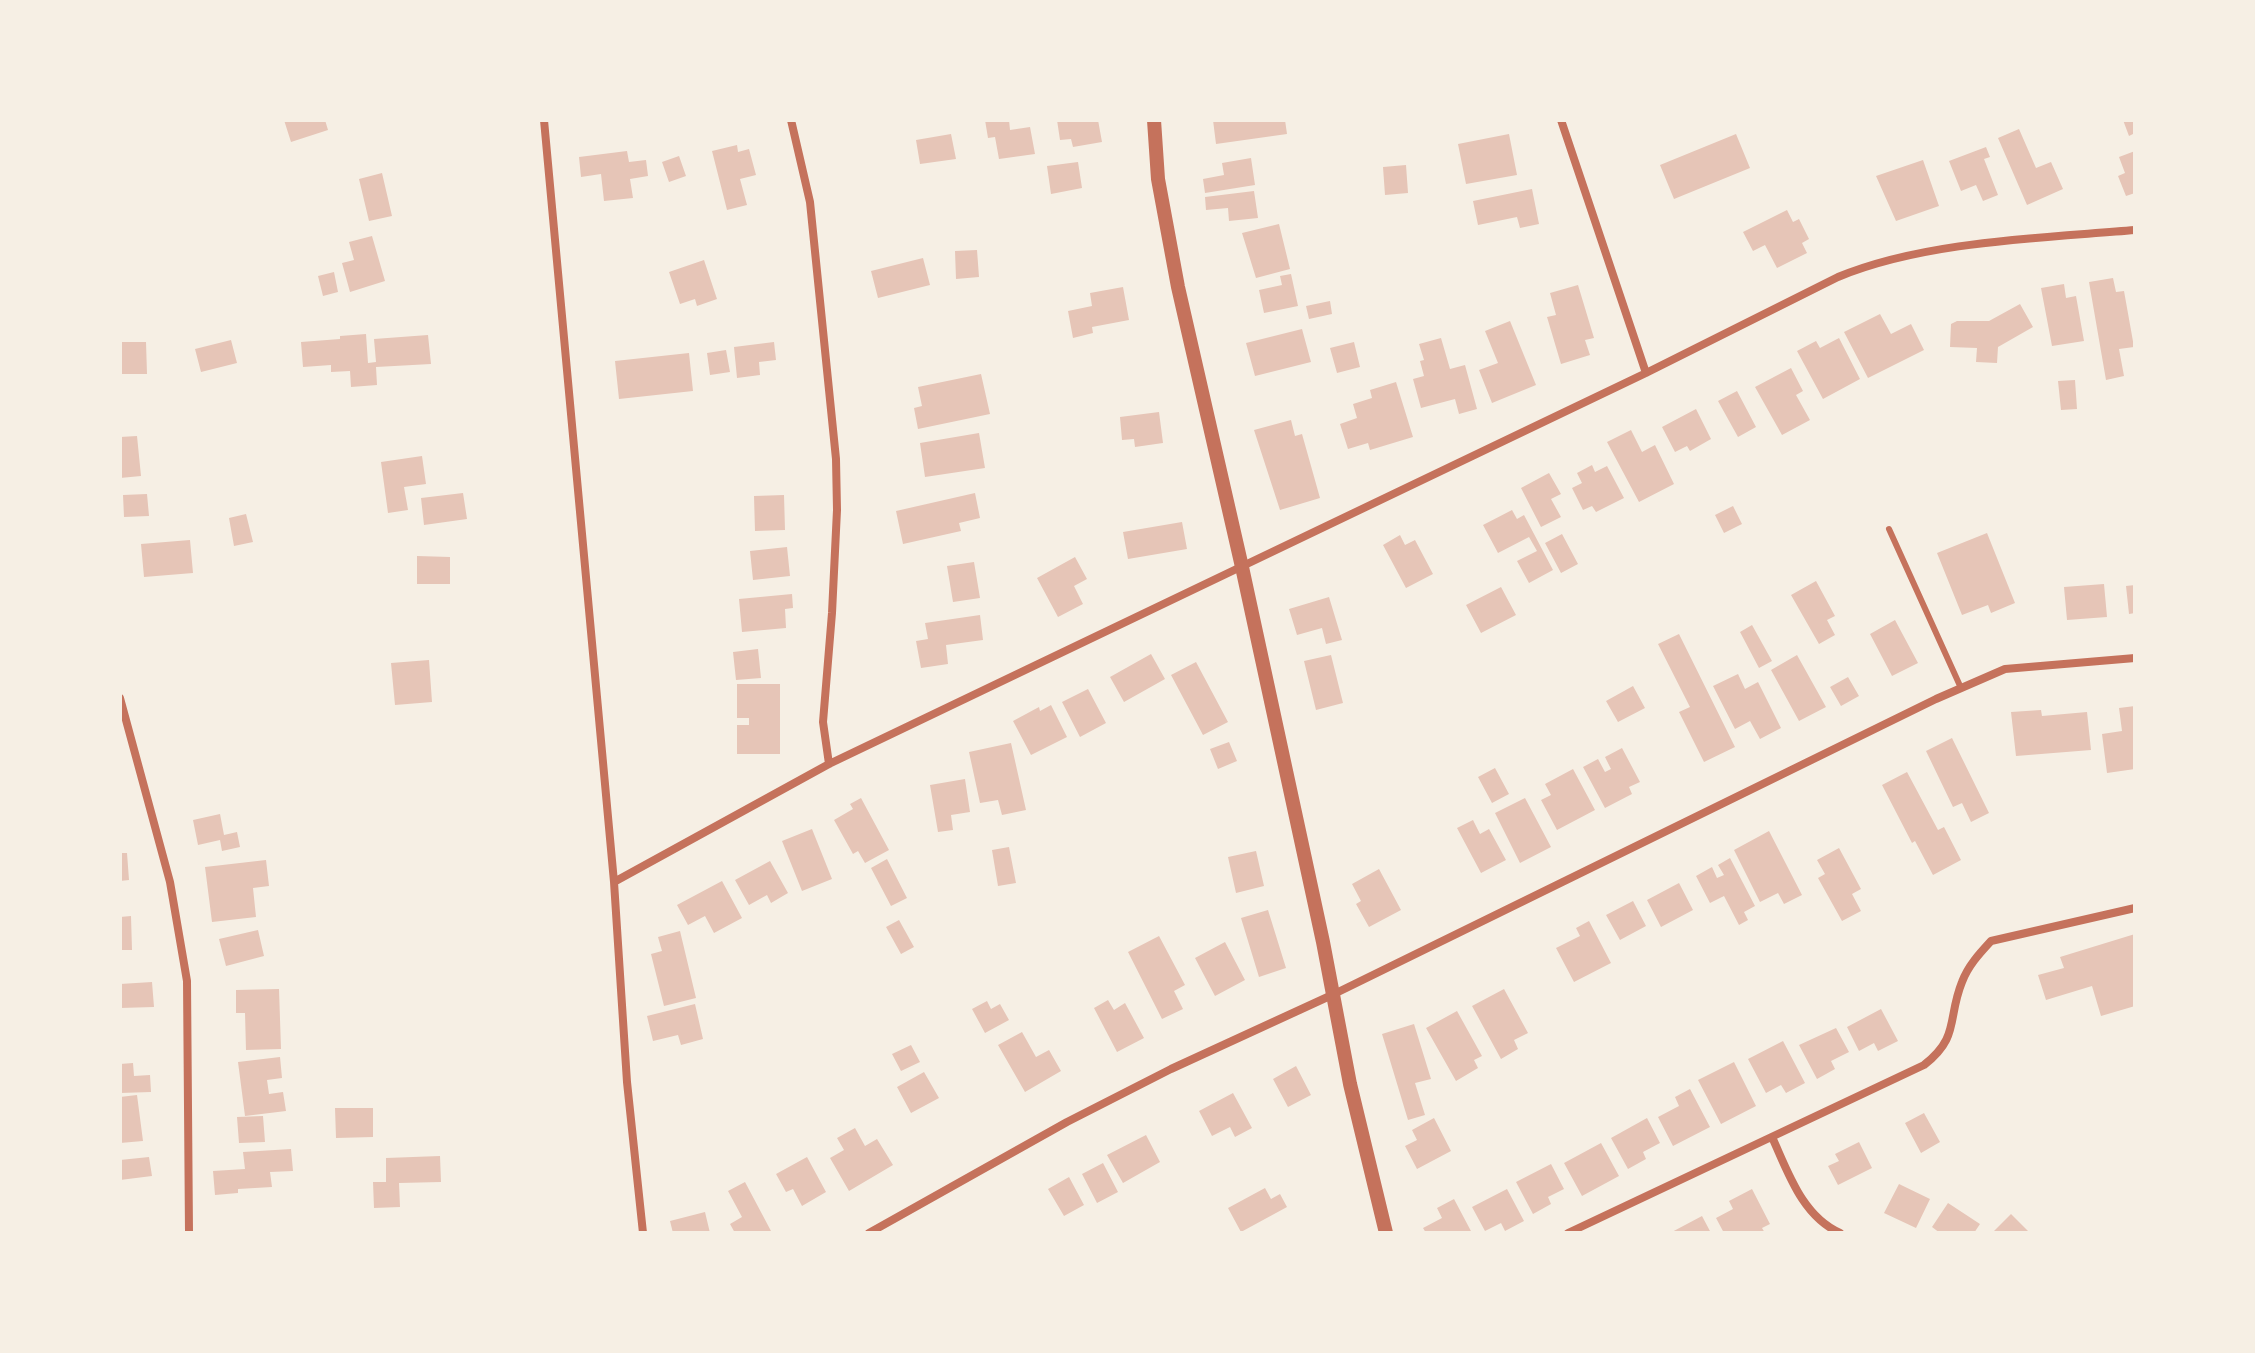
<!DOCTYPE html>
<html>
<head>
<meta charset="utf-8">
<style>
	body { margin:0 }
	#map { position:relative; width:2255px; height:1353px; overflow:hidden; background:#f6efe4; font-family:"Alegreya Sans",sans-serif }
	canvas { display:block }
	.frame { position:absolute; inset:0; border:122px solid #f6efe4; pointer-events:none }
</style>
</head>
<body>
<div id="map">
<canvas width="2255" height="1353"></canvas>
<div class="frame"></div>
</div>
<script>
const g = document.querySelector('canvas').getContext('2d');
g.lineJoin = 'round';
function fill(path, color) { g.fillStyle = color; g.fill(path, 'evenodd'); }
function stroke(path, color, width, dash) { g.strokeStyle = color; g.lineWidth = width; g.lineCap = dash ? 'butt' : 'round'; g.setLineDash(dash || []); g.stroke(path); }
fill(new Path2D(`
	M284,120H325L328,130L291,142Z
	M985,120H1009L1010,130L1030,127L1035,154L999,159L995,137L988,138Z
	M1057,120H1098L1102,142L1073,147L1071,139L1060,140Z
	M1213,120H1285L1287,134L1216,144Z
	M2123,120H2135V133L2129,136Z
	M2019,129L2036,168L2051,162L2063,189L2027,205L1998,138Z
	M951,134L956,159L920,164L916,140Z
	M1509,134L1517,175L1466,184L1458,144Z
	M1736,134L1750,168L1674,199L1660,165Z
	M737,145L738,152L749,149L756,175L740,179L747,205L727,210L712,151Z
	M1986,147L1990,157L1984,159L1998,195L1983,201L1976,185L1961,191L1949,161Z
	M627,151L629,162L646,160L648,176L630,179L633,198L604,201L601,174L581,177L579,157Z
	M2135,151V193L2126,196L2118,176L2125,173L2119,157Z
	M679,156L686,176L669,182L662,162Z
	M1251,158L1255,185L1205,193L1203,179L1224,175L1222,163Z
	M1923,160L1939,206L1896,221L1876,176Z
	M1078,162L1082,188L1051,194L1047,166Z
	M1406,165L1408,193L1385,195L1383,167Z
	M382,173L392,216L369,221L359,179Z
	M1532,189L1539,224L1520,228L1517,217L1478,225L1473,201Z
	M1254,191L1258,218L1229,221L1228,208L1206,210L1205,197Z
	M1787,210L1793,222L1799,219L1809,239L1802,243L1807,253L1777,268L1765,245L1753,251L1743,232Z
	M1279,224L1290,269L1256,278L1242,233Z
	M372,236L385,281L350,292L342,263L354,260L349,242Z
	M977,250L979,277L956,279L955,251Z
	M923,258L930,285L878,298L871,271Z
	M704,260L717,299L697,306L695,299L680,304L669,272Z
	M334,272L338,292L323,296L318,276Z
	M1291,274L1298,306L1264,313L1259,290L1282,285L1280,276Z
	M2113,278L2116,292L2124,291L2134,347L2119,349L2124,376L2106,380L2089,282Z
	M2064,284L2066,298L2076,296L2084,341L2052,346L2041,288Z
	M1578,285L1594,338L1585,340L1590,355L1561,364L1547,317L1556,315L1550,293Z
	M1123,287L1129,320L1092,327L1093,333L1073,338L1068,311L1092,306L1090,293Z
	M1330,301L1332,314L1309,319L1306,306Z
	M2020,304L2033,327L1998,347L1997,363L1976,362L1977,348L1950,347L1951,324L1957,321H1989Z
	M1880,314L1891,334L1911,324L1924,350L1868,378L1844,332Z
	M1510,321L1536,385L1492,403L1479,370L1498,363L1485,331Z
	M1302,329L1311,362L1255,376L1246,343Z
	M366,334L368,363L376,362L374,339L428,335L431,364L376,367L377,385L351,387L350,371L331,372V365L303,367L301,342L340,339V336Z
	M1441,338L1450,369L1465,365L1477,409L1459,414L1455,399L1421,408L1413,379L1424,376L1420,361L1424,360L1419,344Z
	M1839,338L1860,379L1823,399L1797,351L1816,341L1820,348Z
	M231,340L237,363L201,372L195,349Z
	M120,342H146L147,374H120Z
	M774,342L776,360L759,362L760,375L737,378L734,347Z
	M1354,342L1360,367L1337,373L1330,348Z
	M726,350L730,372L710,375L707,353Z
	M689,353L693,391L619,399L615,361Z
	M1791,368L1803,391L1796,395L1810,420L1782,435L1755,387Z
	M981,374L990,414L918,429L914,408L922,406L918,387Z
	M2075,380L2077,409L2061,410L2058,381Z
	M1396,382L1413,437L1370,450L1368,443L1348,449L1340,424L1357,418L1353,404L1372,398L1370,390Z
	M1737,391L1756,427L1738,437L1718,401Z
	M1696,409L1711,439L1690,451L1687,446L1675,452L1662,427Z
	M1159,412L1163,443L1135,447L1134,439L1122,440L1120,417Z
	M1291,420L1295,436L1302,434L1320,498L1280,510L1254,430Z
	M1631,430L1642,452L1655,445L1674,484L1639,502L1607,442Z
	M979,433L985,468L925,477L920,443Z
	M137,436L141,476L120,478V437Z
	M422,456L426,484L404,487L408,510L388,513L381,462Z
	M1592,465L1595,472L1607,466L1624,498L1596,512L1592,506L1583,510L1572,488L1582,483L1577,473Z
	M1549,473L1561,494L1551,499L1561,517L1541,527L1521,488Z
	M463,493L467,519L424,525L421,498Z
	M975,493L980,518L959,523L961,531L903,544L896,511Z
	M147,494L149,516L124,517L123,495Z
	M784,495L785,530L755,531L754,496Z
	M1733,506L1742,524L1724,533L1715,515Z
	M1512,510L1517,519L1524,515L1553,570L1529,583L1517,561L1537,551L1529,537L1498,553L1483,525Z
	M246,514L253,542L234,546L229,518Z
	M1182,522L1187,549L1128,559L1123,532Z
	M1987,533L2015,603L1991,613L1988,605L1962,615L1937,553Z
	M1562,534L1578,564L1561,573L1545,543Z
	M1400,535L1405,545L1415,540L1433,574L1406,588L1383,545Z
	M190,540L193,573L144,577L141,544Z
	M787,547L790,576L753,580L750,551Z
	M417,556L450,557V584H417Z
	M1075,557L1087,579L1074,586L1083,604L1058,617L1037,578Z
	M974,562L980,598L953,602L947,566Z
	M1816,581L1835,616L1827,620L1835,635L1819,644L1791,595Z
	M2104,584L2107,617L2067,620L2064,587Z
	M2135,585V613L2129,614L2126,586Z
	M1501,587L1516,615L1481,633L1466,605Z
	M792,594L793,608L785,609L786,628L742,632L739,599Z
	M1329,597L1342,640L1326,644L1322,628L1297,635L1289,609Z
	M980,615L983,640L946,645L948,664L921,668L916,641L928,639L925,623Z
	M1895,620L1918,663L1892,676L1870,634Z
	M1752,625L1772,661L1759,668L1740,632Z
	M1679,634L1735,747L1704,762L1679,712L1690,707L1658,644Z
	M758,649L761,678L736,680L733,652Z
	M1151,654L1165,679L1124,702L1110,677Z
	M1331,655L1343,703L1316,710L1304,661Z
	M1797,655L1826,707L1799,721L1771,670Z
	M429,660L432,702L395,705L391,663Z
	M1196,662L1228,722L1203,735L1171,675Z
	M1738,674L1745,689L1758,682L1781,728L1760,739L1750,721L1735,729L1713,686Z
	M1848,677L1859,696L1841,706L1830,687Z
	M737,684H780V754H737V725H749V718H737Z
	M1633,686L1645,708L1618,722L1606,701Z
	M1088,689L1106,723L1080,737L1062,702Z
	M1051,705L1067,737L1031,755L1013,721L1039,707L1040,711Z
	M2135,706V769L2107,773L2102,734L2122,731L2119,708Z
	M2041,710L2042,716L2087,712L2091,750L2016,756L2011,712Z
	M1952,738L1989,813L1971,822L1962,803L1953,807L1926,751Z
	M1229,742L1237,761L1218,769L1210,749Z
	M1011,743L1026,810L1002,815L998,800L980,803L969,752Z
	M1622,748L1640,782L1629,787L1632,794L1605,808L1583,767L1598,759L1605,772L1611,769L1605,757Z
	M1495,768L1509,794L1492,803L1478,777Z
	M1573,769L1595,810L1557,830L1541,800L1551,795L1545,784Z
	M1907,772L1938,830L1944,827L1961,860L1933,875L1915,841L1912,843L1882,785Z
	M965,779L970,812L951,815L953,830L938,832L930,785Z
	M861,798L889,850L865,863L858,851L853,854L834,820L853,809L850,804Z
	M1525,798L1551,847L1520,863L1495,813Z
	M220,814L224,835L237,832L240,847L222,851L220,840L198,845L193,820Z
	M1473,820L1480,834L1489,829L1506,860L1481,873L1457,828Z
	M812,829L832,879L802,891L782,841Z
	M1769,831L1802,895L1784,904L1778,893L1760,902L1734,850Z
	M1009,847L1016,883L998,886L992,850Z
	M1839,848L1861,889L1852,894L1861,911L1842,921L1818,878L1825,874L1817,860Z
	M1256,851L1264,886L1236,893L1228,857Z
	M120,853H127L129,880L120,881Z
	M1730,858L1755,906L1744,912L1748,920L1739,925L1724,896L1710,903L1696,876L1712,867L1717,878L1724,875L1718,865Z
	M887,859L907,898L891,906L871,868Z
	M266,860L269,886L253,888L256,917L212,922L205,867Z
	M770,861L788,893L771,903L767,895L749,905L735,880Z
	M1379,869L1401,910L1369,927L1356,904L1361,901L1352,884Z
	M722,881L742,918L714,933L705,916L688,925L677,905Z
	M1679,883L1693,910L1661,927L1647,900Z
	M1633,901L1646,926L1620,940L1606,915Z
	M1268,910L1286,968L1259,977L1241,918Z
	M131,916L132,950H120V917Z
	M899,920L914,947L901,954L886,927Z
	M1589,921L1611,963L1574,982L1556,948L1580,936L1576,928Z
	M258,930L264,956L226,966L219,939Z
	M680,931L696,998L664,1006L651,954L662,951L658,937Z
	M2135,934V1006L2101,1016L2092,986L2046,1000L2038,975L2064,968L2060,957Z
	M1159,936L1185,985L1174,991L1183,1009L1162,1019L1128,952Z
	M1225,942L1245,980L1215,996L1195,958Z
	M152,982L154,1007L120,1008V984Z
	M279,989L281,1049L246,1050L245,1013H236V990Z
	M1504,989L1528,1033L1514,1040L1518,1049L1501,1059L1472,1006Z
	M1108,1000L1114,1010L1125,1003L1144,1038L1117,1052L1094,1008Z
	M987,1001L991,1009L1000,1004L1009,1020L985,1033L972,1009Z
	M695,1004L703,1039L681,1045L678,1035L653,1041L647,1016Z
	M1881,1009L1898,1041L1878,1051L1874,1043L1859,1051L1847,1027Z
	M1457,1011L1482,1056L1474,1060L1478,1068L1456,1081L1426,1028Z
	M1414,1024L1431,1079L1415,1083L1425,1115L1408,1120L1382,1034Z
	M1836,1028L1849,1052L1831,1061L1835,1069L1817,1079L1799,1045Z
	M1022,1032L1036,1057L1049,1050L1061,1071L1025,1092L998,1045Z
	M1783,1041L1805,1083L1786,1093L1781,1085L1766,1093L1748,1059Z
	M911,1045L920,1062L901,1071L892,1054Z
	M280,1057L282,1078L267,1080L269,1094L283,1092L286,1111L245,1116L238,1062Z
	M1734,1062L1756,1106L1721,1124L1698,1080Z
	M133,1063L134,1076L150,1075L151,1092L120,1093V1064Z
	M1296,1066L1311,1095L1288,1107L1273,1079Z
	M924,1072L939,1098L911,1113L897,1087Z
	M1690,1089L1710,1127L1673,1146L1658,1117L1679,1106L1675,1097Z
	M1233,1093L1252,1128L1235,1137L1230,1127L1212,1136L1199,1111Z
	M137,1095L143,1141L120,1143V1097Z
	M335,1108H373V1137L336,1138Z
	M1924,1113L1940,1142L1921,1153L1905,1123Z
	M263,1116L265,1142L239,1143L237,1117Z
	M1434,1118L1451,1151L1417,1169L1405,1146L1417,1140L1412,1130Z
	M1647,1118L1660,1143L1643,1152L1646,1159L1628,1169L1611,1138Z
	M855,1128L865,1146L877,1139L893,1165L849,1191L830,1158L844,1150L837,1138Z
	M1146,1135L1160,1162L1123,1183L1107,1155Z
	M1859,1142L1872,1168L1838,1185L1828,1166L1839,1161L1835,1154Z
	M1601,1143L1619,1176L1582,1196L1564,1163Z
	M291,1149L293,1171L270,1172L272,1187L238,1189V1193L215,1195L213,1171L245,1169L243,1152Z
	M440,1156L441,1182L399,1183L400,1207L374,1208L373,1182H386V1158Z
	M149,1157L152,1176L120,1180V1160Z
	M807,1157L826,1192L802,1206L793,1189L786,1192L776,1174Z
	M1103,1163L1118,1192L1097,1203L1082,1174Z
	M1551,1164L1564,1189L1548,1197L1551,1204L1533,1214L1516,1182Z
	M1069,1177L1084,1205L1064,1216L1048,1189Z
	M745,1182L771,1231L767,1233H735L730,1224L742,1217L728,1191Z
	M1899,1184L1930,1199L1916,1228L1884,1213Z
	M1265,1188L1271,1199L1280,1194L1287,1207L1241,1232L1228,1208Z
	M1507,1189L1524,1221L1505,1231L1501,1223L1485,1231L1472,1207Z
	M1752,1189L1770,1224L1762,1228L1765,1233H1724L1716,1218L1733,1209L1729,1201Z
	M1454,1199L1472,1233H1426L1423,1228L1442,1218L1437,1208Z
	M1948,1203L1980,1224L1974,1233H1940L1932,1227Z
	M705,1212L710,1233H673L670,1221Z
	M2011,1214L2030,1233H1992Z
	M1702,1216L1711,1233H1670Z`), '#e6c5b7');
stroke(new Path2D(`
	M1889,529L1961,688`), '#c5725c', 6);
stroke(new Path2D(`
	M544,120L614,882
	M791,120L810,202L836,459L837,510L832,613L823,722L829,764
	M1561,120L1646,373
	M120,698L170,882L187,981L189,1233
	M1772,1137C1788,1172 1802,1216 1840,1233
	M643,1233L627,1082L614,882L829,764L1646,373L1838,277C1924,241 2042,238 2135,230
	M869,1233L1067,1122L1171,1069L1332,995L1936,699L2005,669L2135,658
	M1568,1233L1924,1065C1960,1037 1947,1019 1962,982C1968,966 1979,954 1991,941L2135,908`), '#c5725c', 8);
stroke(new Path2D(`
	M1154,120L1158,179L1178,287L1242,567L1323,942L1350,1084L1386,1233`), '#c5725c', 14);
</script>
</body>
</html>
